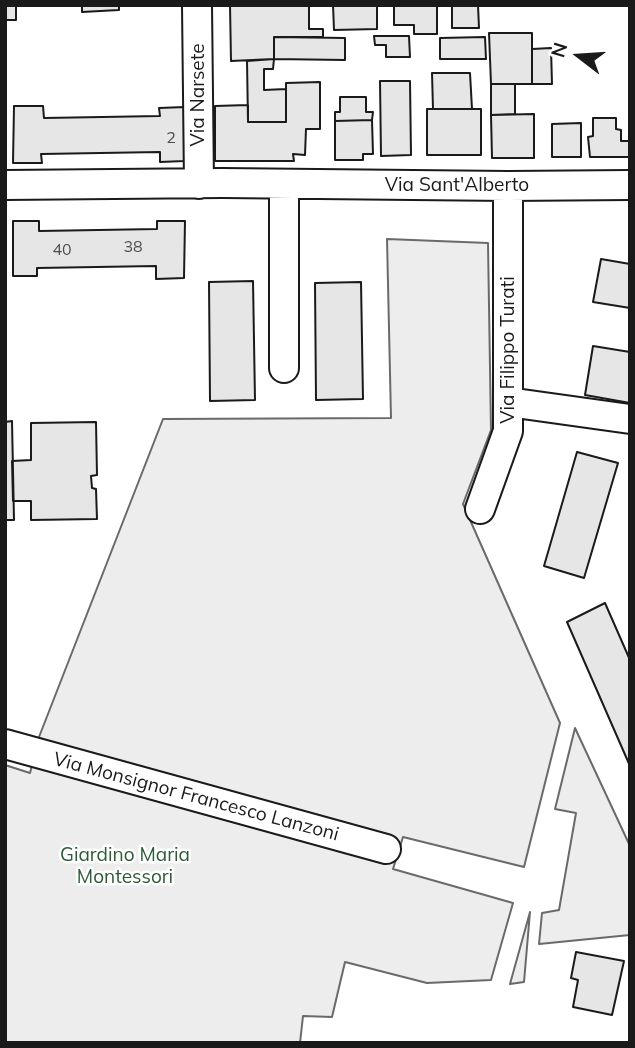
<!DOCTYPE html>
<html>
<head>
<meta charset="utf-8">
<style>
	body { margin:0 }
	#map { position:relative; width:635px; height:1048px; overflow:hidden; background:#fff; font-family:Mulish,sans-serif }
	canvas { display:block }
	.frame { position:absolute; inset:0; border:7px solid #1a1a1a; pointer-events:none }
	.north { position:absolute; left:544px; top:21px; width:70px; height:70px; -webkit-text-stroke:5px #fff; paint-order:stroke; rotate:287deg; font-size:19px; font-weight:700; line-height:28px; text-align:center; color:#1a1a1a }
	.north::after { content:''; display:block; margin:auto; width:24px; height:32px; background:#1a1a1a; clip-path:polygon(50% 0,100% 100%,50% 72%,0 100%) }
</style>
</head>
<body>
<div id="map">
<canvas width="635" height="1048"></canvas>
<div class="frame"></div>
<div class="north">N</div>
</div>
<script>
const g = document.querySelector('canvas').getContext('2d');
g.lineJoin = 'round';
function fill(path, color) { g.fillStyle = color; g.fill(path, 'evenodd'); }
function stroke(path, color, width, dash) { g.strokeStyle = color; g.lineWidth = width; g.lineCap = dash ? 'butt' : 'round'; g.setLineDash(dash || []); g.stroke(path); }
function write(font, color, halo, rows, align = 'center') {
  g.font = font + ' Mulish,sans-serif'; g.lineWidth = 5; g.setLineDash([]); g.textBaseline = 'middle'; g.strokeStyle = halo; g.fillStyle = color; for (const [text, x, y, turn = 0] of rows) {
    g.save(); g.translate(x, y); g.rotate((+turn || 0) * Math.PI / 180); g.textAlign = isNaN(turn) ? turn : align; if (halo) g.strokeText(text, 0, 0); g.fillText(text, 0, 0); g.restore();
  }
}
const built = new Path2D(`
	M387,239L488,243L491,430L463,504L560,723L524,867L403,837L393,869L513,903L491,980L427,983L345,962L332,1017L303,1016L300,1043H5V765L30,773L39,737L163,419L391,418Z
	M575,728L630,846V935L539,944L542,913L559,910L576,813L555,809Z
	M530,912L524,982L510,984Z`);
fill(built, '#ededed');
stroke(built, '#6a6a6a', 2);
const building = new Path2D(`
	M5,5H16V20H5Z
	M82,5H119V10L82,12Z
	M230,5H309V29H323V37H274V59L231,61Z
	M333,5H377V29L334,30Z
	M394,5H437V34H414V25H394Z
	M452,5H478L479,28H452Z
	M489,33H532V84H491Z
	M374,36H409L410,57H386V45H375Z
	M274,37L345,38V60L274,59Z
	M485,37L486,59H440V38Z
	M551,48L552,84H532V49Z
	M274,59L273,69H264V90L286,89V122H248L247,61Z
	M432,73H470L472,109H433Z
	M380,81H410L411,155L381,156Z
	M320,82V129H306L305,155L293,154L294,161H215V106L248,105V122H286V83Z
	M491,84H515V114L491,115Z
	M340,97H366V112H373L372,120L335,121V112H340Z
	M14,106H43L44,118L160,116L159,108L185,107L184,161L160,162V152L41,154L42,163H13Z
	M427,109H481V155H427Z
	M534,114V158H492L491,115Z
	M593,118H616V129L621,130V141H629V157H590L588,137L593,136Z
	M372,120L373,154H363V160H335V121Z
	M581,123V157H552V124Z
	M13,221H39V231L157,229V221H185L184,278L156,279V266L37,268V276H13Z
	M601,259L630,264V308L593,302Z
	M253,281L255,400L210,401L209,282Z
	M361,282L363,399L316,400L315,283Z
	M593,346L630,352V403L585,395Z
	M12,421L14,520H5V422Z
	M96,422L97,475L91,476L92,488L96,489L97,519L31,520V501H13L12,461L31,460V423Z
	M577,452L618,463L584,578L544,566Z
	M605,603L630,660V766L567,622Z
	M576,952L624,961L612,1015L573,1007L578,980L571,978Z`);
fill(building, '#e6e6e6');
stroke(building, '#1a1a1a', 2);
const minor = new Path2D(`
	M197,5L199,184
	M284,184V368
	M5,185L222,183L508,186L630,185
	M508,402L630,419
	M480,509L508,431V186
	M5,744L386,849`);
stroke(minor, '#1a1a1a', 32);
stroke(minor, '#fff', 28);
write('16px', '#4d4d4d', null, [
	["2",171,138],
	["38",133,247],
	["40",62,250]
]);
write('19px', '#1a1a1a', '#fff', [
	["Via Narsete",198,95,-90],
	["Via Sant'Alberto",457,185],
	["Via Filippo Turati",508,350,-90],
	["Via Monsignor Francesco Lanzoni",196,797,15]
]);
write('19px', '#2b5a34', '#fff', [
	["Giardino Maria",125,855],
	["Montessori",125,877]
]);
</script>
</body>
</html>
